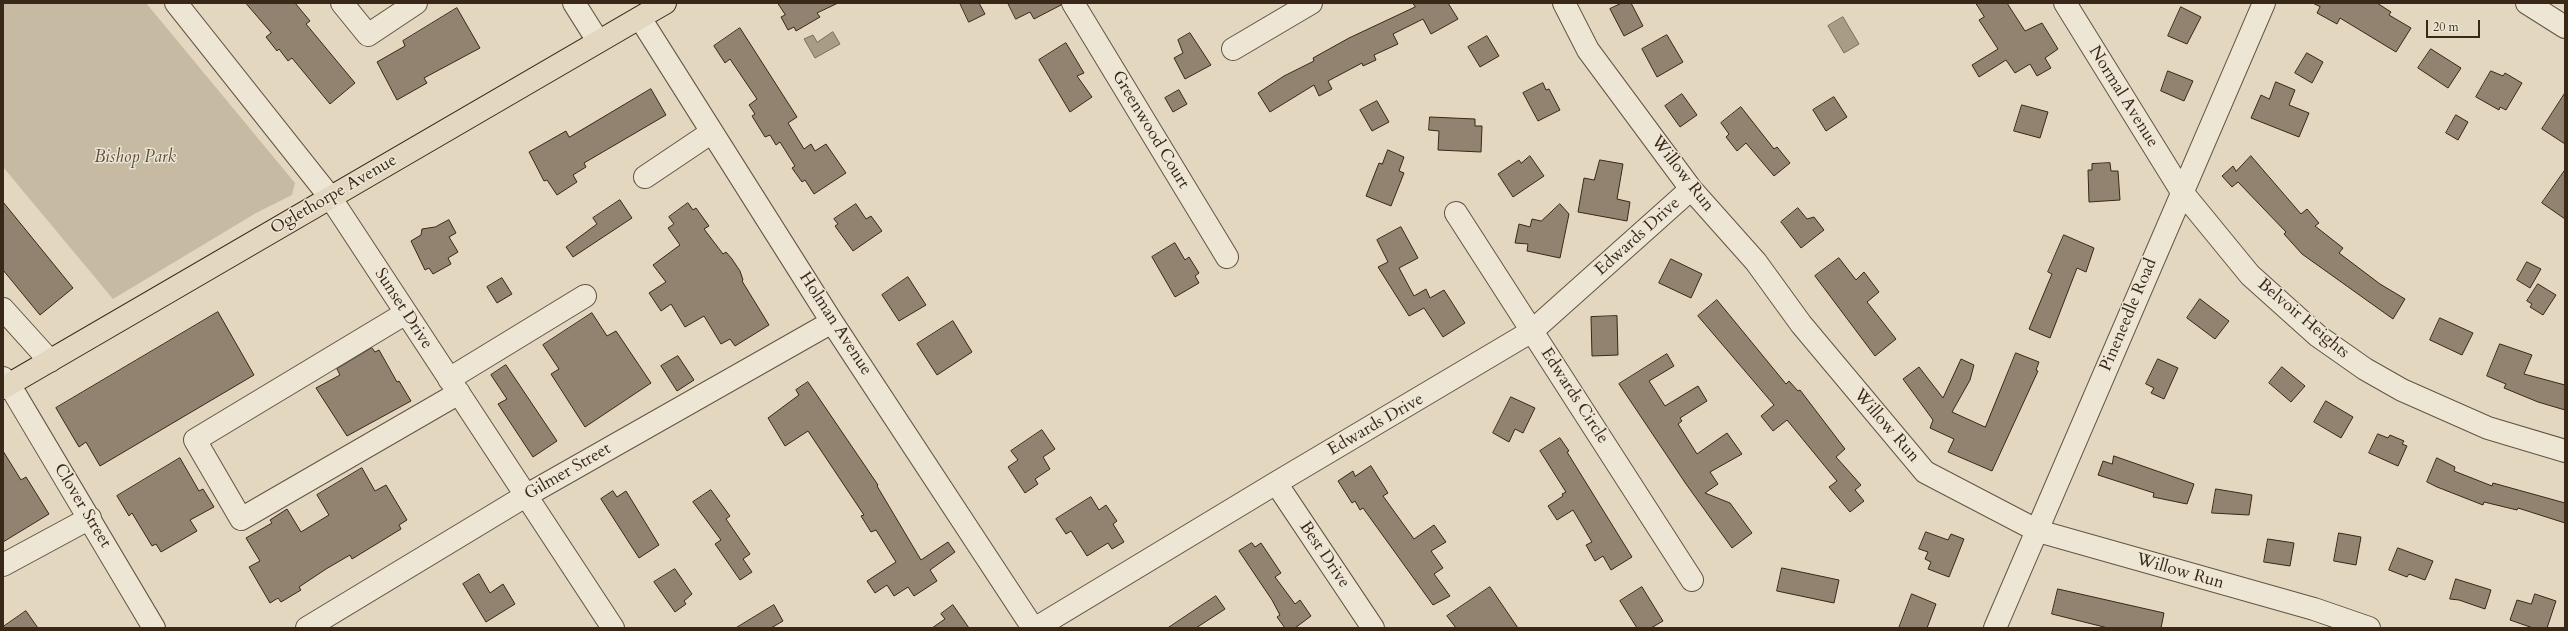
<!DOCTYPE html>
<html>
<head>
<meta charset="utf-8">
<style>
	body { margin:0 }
	#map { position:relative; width:2568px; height:631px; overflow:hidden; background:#e3d8bf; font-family:Cardo,serif }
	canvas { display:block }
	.frame { position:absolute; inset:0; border:4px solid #392718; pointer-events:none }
	.scale { position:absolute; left:2426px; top:20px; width:54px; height:18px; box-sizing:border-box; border:2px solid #392718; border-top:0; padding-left:5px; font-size:12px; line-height:14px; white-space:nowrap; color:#392718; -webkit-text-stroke:3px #ede6d5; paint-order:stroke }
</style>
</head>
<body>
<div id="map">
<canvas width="2568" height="631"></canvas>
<div class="frame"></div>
<div class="scale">20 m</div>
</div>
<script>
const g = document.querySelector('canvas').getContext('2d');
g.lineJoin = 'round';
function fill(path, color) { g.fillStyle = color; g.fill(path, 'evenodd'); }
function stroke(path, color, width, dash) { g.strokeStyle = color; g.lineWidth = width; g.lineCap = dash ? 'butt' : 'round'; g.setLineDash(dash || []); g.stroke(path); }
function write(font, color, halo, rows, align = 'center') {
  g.font = font + ' Cardo,serif'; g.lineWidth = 3; g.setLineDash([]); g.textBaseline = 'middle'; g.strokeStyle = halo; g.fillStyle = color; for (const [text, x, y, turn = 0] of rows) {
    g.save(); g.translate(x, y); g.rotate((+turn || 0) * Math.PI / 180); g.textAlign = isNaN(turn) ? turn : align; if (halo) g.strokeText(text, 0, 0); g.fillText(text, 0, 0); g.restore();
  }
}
fill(new Path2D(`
	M3,3H146L295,183L292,195L256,213L113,299L3,167Z`), '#c6baa3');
const water = new Path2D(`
	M1843,17L1859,44L1844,53L1828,26Z
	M833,32L840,44L815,58L804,39L813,35L817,42Z`);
fill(water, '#a99c86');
stroke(water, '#7c6d5a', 1);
const building = new Path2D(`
	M246,3H295L310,21L306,24L355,83L330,104L292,58L288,61L279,49L277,51L266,37L271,33Z
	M778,3H838L817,13L820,17L796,31L794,27L788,30L781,17L785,15Z
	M960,3H979L985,14L969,22Z
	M1008,3H1061V5L1034,19L1030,12L1016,19Z
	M1413,3H1448L1458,19L1431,34L1423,19L1393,34L1398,44L1374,55L1376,60L1363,66L1362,63L1328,81L1332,89L1319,96L1314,85L1270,112L1258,93L1284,76L1314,61L1313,58L1349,38L1415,7Z
	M1622,3H1631L1643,26L1624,36L1610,9Z
	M1976,3H2007L2025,31L2042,23L2058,49L2045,58L2051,68L2037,76L2030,64L2015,73L2006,60L1979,77L1972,65L1998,49L1979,20L1984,17Z
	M2313,3H2377L2391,12L2389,15L2411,28L2396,52L2340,18L2337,24L2317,13L2320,7Z
	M2181,7L2201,17L2187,44L2168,36Z
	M457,8L480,48L424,78L427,83L397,100L377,62L405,46L403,41Z
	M740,28L797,117L788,123L804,149L811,144L815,151L826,144L846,173L814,194L805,180L802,182L792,168L795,166L780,142L776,145L770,135L765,137L752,116L755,114L749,105L757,99L730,59L725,63L714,46Z
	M1190,33L1211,65L1185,79L1174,58L1183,53L1178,40Z
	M1667,35L1683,62L1657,77L1642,49Z
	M1487,36L1499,56L1480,67L1468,47Z
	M1066,43L1084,73L1077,76L1092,97L1070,112L1039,60Z
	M2431,49L2461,68L2448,88L2418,68Z
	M2307,53L2323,62L2312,83L2295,73Z
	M2168,71L2193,81L2184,101L2161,91Z
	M2491,71L2503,76L2505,73L2522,83L2506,110L2500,107L2499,110L2476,97Z
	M2276,82L2295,90L2289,105L2309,113L2299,137L2251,118L2261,95L2269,99Z
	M1543,83L1546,90L1549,89L1560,110L1538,121L1523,93Z
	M651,89L666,115L584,163L586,167L573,175L577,182L557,195L547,180L544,181L529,152L566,131L569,137Z
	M1179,90L1187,104L1173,112L1165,98Z
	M2565,93V144L2542,129Z
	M1682,94L1697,115L1680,127L1665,106Z
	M1834,97L1847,117L1826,131L1813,110Z
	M1377,101L1389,122L1372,131L1360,110Z
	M2022,105L2048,112L2040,138L2014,131Z
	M1741,107L1774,149L1777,147L1790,163L1774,176L1746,143L1737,151L1726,137L1729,134L1721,123Z
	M2456,115L2468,122L2458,140L2446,133Z
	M1430,117L1475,119V126H1482L1481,152L1438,150L1439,131L1429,130Z
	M1388,150L1404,157L1399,171L1404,173L1391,206L1366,196L1379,163L1382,164Z
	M1530,156L1544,176L1513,197L1498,174L1519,160L1521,163Z
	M2251,156L2301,214L2307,209L2319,223L2315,226L2343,248L2339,253L2380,284L2405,299L2393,319L2302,254L2284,234L2286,232L2238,182L2232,187L2222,176L2233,166L2236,171Z
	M1600,160L1623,164L1617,199L1630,202L1627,221L1578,212L1584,178L1594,180Z
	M2110,163L2111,171H2118L2120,200L2089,202L2088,170H2092V164Z
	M2565,170V219L2542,203Z
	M620,200L632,218L573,257L566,247L597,224L593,218Z
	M3,202L73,288L40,315L3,270Z
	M688,203L693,210L696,208L709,226L704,229L723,254L726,252L732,259L740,271L743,280L742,281L769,325L735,346L730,339L721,344L704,316L685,327L671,304L661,311L649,293L666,282L653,265L680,245L668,228L674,224L669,217Z
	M856,204L866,219L871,216L882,231L853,251L835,226L838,224L834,219Z
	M1560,204L1569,214L1560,258L1527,251L1528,244L1515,243L1519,224L1530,227L1532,219L1541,221Z
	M1798,208L1807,219L1814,217L1824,230L1801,248L1781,222Z
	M449,220L456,233L449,237L458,252L448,258L451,264L433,274L429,268L425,270L411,241L421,235L422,229L435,227Z
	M1401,227L1418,258L1399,268L1414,296L1426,289L1430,298L1444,290L1465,323L1443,337L1424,308L1409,316L1378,267L1388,262L1377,240Z
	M2064,235L2094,248L2086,272L2077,268L2050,338L2029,329L2052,274L2048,272Z
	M1175,243L1185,260L1189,257L1199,273L1195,276L1199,283L1175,297L1152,257Z
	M1839,258L1856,280L1864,272L1879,292L1867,302L1896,339L1875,356L1815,276Z
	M1671,259L1702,274L1691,298L1659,283Z
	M2527,262L2541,269L2530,288L2517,280Z
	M908,277L926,305L899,321L882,295Z
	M502,278L512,294L497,303L487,287Z
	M2538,284L2556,295L2543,315L2530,307L2532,304L2527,301Z
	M2200,299L2229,321L2215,339L2187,318Z
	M1717,300L1786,384L1789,381L1798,391L1800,390L1845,449L1836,457L1861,485L1855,490L1864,501L1850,512L1829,487L1837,481L1787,420L1773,431L1761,416L1774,405L1698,316Z
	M218,312L254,375L100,466L86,442L79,447L56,408Z
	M592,313L607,336L616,331L651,383L585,427L551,374L559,369L543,345Z
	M1617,316L1618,355L1592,356L1591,317Z
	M2440,318L2473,333L2462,355L2430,340Z
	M953,321L972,352L937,375L917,344Z
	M2500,344L2532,355L2524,374L2565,385V410L2538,402L2504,388L2506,384L2487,376Z
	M372,348L375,352L379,350L397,382L399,381L411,401L347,436L316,388L340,375L337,369Z
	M2016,353L2039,362L2036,370L2038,371L1992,471L1948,452L1954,439L1930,428L1933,420L1903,379L1919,367L1943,398L1961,359L1974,365L1970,380L1952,412L1985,427Z
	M1667,354L1674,366L1649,381L1665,406L1698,386L1707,401L1680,418L1682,421L1678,424L1697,454L1727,433L1742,454L1710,472L1718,484L1705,493L1730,503L1752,533L1732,548L1686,484L1619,384Z
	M678,356L694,380L677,391L661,366Z
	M2158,359L2178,368L2164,399L2151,393L2154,388L2146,384Z
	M506,365L557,441L533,457L498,404L507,399L491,375Z
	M2282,367L2305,386L2291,402L2269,383Z
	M808,382L878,485L877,486L921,560L948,542L955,552L930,570L937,581L914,596L908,587L894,596L887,585L875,593L867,581L896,562L876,530L871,532L861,516L864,515L808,431L785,446L768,418L799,395L796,390Z
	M1511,397L1535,408L1523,433L1515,429L1509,442L1493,433Z
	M2326,401L2353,417L2341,438L2314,422Z
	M1042,430L1055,449L1043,457L1050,469L1035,479L1038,484L1025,493L1008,467L1018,460L1011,451Z
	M2378,434L2388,438L2390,435L2404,441L2402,444L2407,446L2398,466L2369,453Z
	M1560,438L1569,451L1567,452L1632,557L1611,570L1603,556L1595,561L1586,545L1592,542L1573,510L1557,520L1548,506L1563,496L1562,494L1566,492L1540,451Z
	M3,451L21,480L26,477L49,514L3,542Z
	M2114,456L2194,484L2187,504L2153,497L2154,493L2098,475L2103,461L2112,464Z
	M180,458L199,491L203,489L214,507L190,520L197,531L161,552L156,544L152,546L132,513L129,516L117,496Z
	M2437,458L2455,467L2454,471L2492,486L2493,483L2565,503V523L2518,508L2517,510L2484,502L2483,505L2437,487L2427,482Z
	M1371,466L1388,493L1383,496L1414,539L1434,525L1446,542L1431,551L1443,568L1434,574L1450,596L1433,605L1363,508L1360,510L1355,501L1352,503L1338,481L1353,471L1355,476Z
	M362,468L375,491L386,485L407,520L399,525L401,529L352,559L350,555L326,569L299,587L301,590L281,602L278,598L270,603L249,567L260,561L246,538L272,523L270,520L287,509L301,532L329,515L317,495Z
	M2216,489L2252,495L2249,515L2212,513Z
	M711,490L730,516L726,519L750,554L743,559L752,572L740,580L715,544L721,540L693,502Z
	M613,491L617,497L626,491L659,545L639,558L601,499Z
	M1091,497L1099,510L1106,505L1117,521L1113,524L1124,542L1112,549L1108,543L1087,556L1071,531L1066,534L1056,519Z
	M1926,532L1948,540L1951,534L1964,539L1949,577L1928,569L1931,562L1925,559L1928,552L1919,549Z
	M2339,533L2361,537L2356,565L2334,561Z
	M2268,539L2294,543L2290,566L2264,562Z
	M1252,543L1255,547L1261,543L1281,573L1275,577L1295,604L1300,600L1311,616L1295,628H1285L1277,617L1280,615L1272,600L1239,551Z
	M2398,548L2433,561L2425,580L2409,574L2407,577L2389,570Z
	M1782,568L1839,580L1834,603L1777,591Z
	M675,569L692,594L684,601L686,604L675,612L654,582Z
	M479,574L490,593L503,584L515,604L486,622L463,584Z
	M2456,579L2491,590L2485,609L2459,600L2450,599Z
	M1490,587L1518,628H1456L1447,616Z
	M1642,587L1663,621L1651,628H1637L1620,601Z
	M2058,589L2164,613L2161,628H2108L2052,614Z
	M1912,594L1936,604L1927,628H1899Z
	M2535,594L2556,601L2547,628H2533L2510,620L2517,600L2531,604Z
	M1216,596L1225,609L1196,628H1168Z
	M774,605L783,621L771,628H736Z
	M953,605L969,628H932L945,619L941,614Z
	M26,611L38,628H3V627Z`);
fill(building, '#91836f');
stroke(building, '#392718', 1);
const minor = new Path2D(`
	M176,3L330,197L613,628
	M342,3L368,35L416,3
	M574,3L598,41
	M1073,3L1227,257
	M1564,3L1588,50L1691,189L1756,262L1801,324L1925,472L2038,531L2314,609L2369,628
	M2065,3L2182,192L2250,275L2318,336L2365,369L2402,390L2488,428L2565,451
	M2527,3L2565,27
	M640,18L832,322L1033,628
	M1233,49L1311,3
	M645,177L712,132
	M1456,213L1692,580
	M3,309L50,361
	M406,313L195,440L241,519L459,393
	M3,378L9,384L154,628
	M449,379L585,296
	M1276,483L1373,628
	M3,565L90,518
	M307,628L527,495L832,322
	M1036,628L1276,483L1532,331L1691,189
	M1995,628L2264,3`);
const major = new Path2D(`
	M3,388L665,3`);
stroke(minor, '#645342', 24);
stroke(major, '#392718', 24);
stroke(minor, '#ede6d5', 22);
stroke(major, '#e3d8bf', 22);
write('17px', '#392718', '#ede6d5', [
	["Normal Avenue",2123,97,58],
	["Greenwood Court",1150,130,59],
	["Willow Run",1682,174,52],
	["Oglethorpe Avenue",334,195,-30],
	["Edwards Drive",1638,237,-42],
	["Sunset Drive",403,309,57],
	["Pineneedle Road",2129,315,-67],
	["Belvoir Heights",2303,319,40],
	["Holman Avenue",835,324,57],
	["Edwards Circle",1574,396,57],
	["Edwards Drive",1376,425,-30],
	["Willow Run",1886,426,49],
	["Gilmer Street",568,472,-30],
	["Clover Street",82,506,59],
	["Best Drive",1324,555,56],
	["Willow Run",2180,572,16]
]);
write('italic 17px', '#5c4c3b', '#ede6d5', [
	["Bishop Park",135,158]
]);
</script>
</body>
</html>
